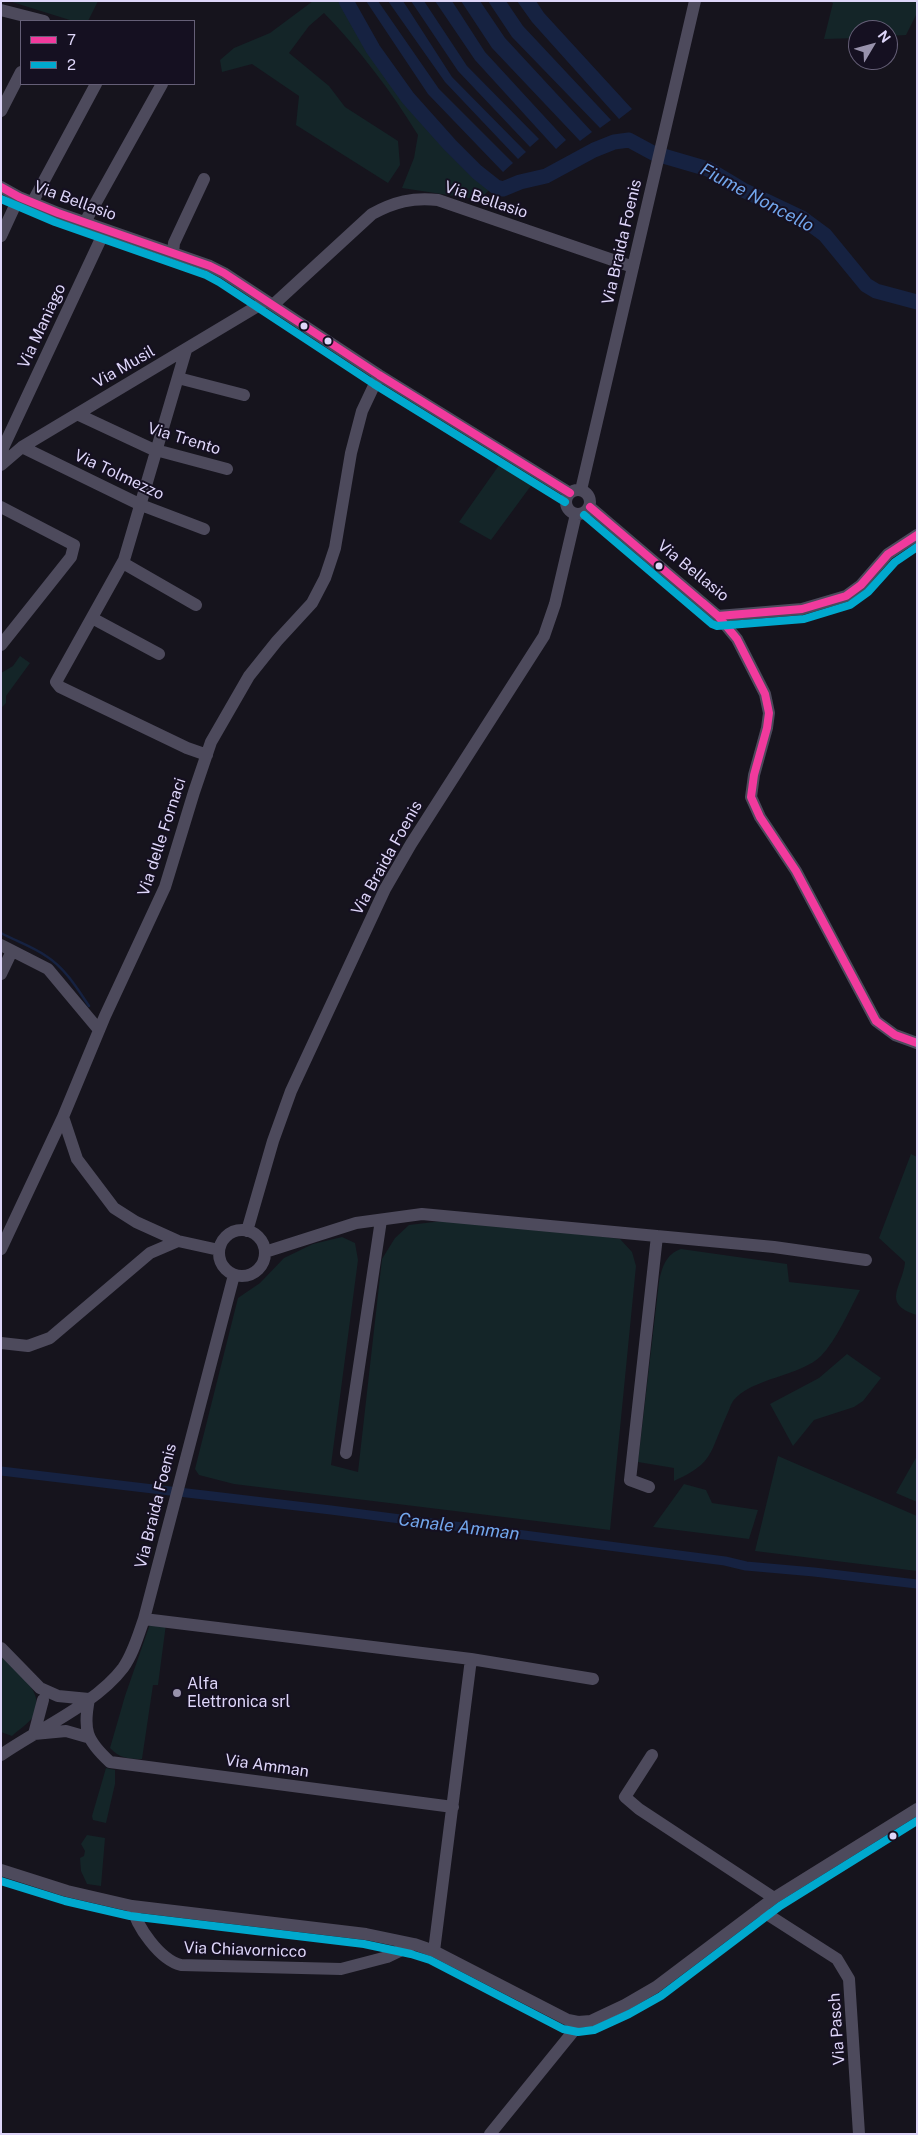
<!DOCTYPE html>
<html>
<head>
<meta charset="utf-8">
<style>
	body { margin:0 }
	#map { position:relative; width:918px; height:2135px; overflow:hidden; background:#16141d; font-family:"Public Sans",sans-serif }
	canvas { display:block }
	.frame { position:absolute; inset:0; border:2px solid #ded6f9; pointer-events:none }
	.legend { position:absolute; left:20px; top:20px; width:175px; height:65px; box-sizing:border-box; background:#151021; border:1px solid #655f77; margin:0; padding:6px 9px; list-style:none; font-size:15px; color:#ded6f9 }
	.legend li { display:flex; align-items:center; gap:10px; height:25px }
	.legend b { width:25px; border:1px solid #655f77 }
	.north { position:absolute; left:848px; top:20px; width:50px; height:50px; box-sizing:border-box; background:#151021; border:1px solid #655f77; border-radius:50%; rotate:53deg; font-size:14px; font-weight:700; line-height:20px; text-align:center; color:#ded6f9 }
	.north::after { content:''; display:block; margin:auto; width:18px; height:22px; background:#9892ac; clip-path:polygon(50% 0,100% 100%,50% 72%,0 100%) }
</style>
</head>
<body>
<div id="map">
<canvas width="918" height="2135"></canvas>
<div class="frame"></div>
<ul class="legend">
<li><b style="height:6px;background:#f13a9d"></b>7</li>
<li><b style="height:6px;background:#00a9ce"></b>2</li>
</ul>
<div class="north">N</div>
</div>
<script>
const g = document.querySelector('canvas').getContext('2d');
g.lineJoin = 'round';
function fill(path, color) { g.fillStyle = color; g.fill(path, 'evenodd'); }
function stroke(path, color, width, dash) { g.strokeStyle = color; g.lineWidth = width; g.lineCap = dash ? 'butt' : 'round'; g.setLineDash(dash || []); g.stroke(path); }
function write(font, color, halo, rows, align = 'center') {
  g.font = font + ' "Public Sans",sans-serif'; g.lineWidth = 4; g.setLineDash([]); g.textBaseline = 'middle'; g.strokeStyle = halo; g.fillStyle = color; for (const [text, x, y, turn = 0] of rows) {
    g.save(); g.translate(x, y); g.rotate((+turn || 0) * Math.PI / 180); g.textAlign = isNaN(turn) ? turn : align; if (halo) g.strokeText(text, 0, 0); g.fillText(text, 0, 0); g.restore();
  }
}
fill(new Path2D(`
	M9,1H98L88,21H73Z
	M313,1H346C385,69 426,130 488,181L490,189L481,198H468L402,188L414,158L418,135C391,91 360,50 324,13L309,26L289,53L329,86L345,107L398,141L400,165L388,183L296,125L299,96L252,64L222,72L220,60L234,48L270,33Z
	M829,1H917V13L906,35L888,36V30H858V38L824,39L833,3Z
	M502,461L533,483L491,540L459,522Z
	M20,656L30,663L6,696V703L1,708V673L13,666Z
	M911,1154L917,1157V1315C880,1304 903,1286 905,1262L879,1238Z
	M467,1218L620,1239L632,1252L636,1266L610,1530L234,1484L199,1475L195,1469L238,1298L260,1283L284,1258L313,1244L342,1237L355,1243L358,1260L331,1465L358,1472L382,1259L395,1238L409,1225Z
	M681,1249L787,1264L789,1282L860,1290C849,1311 837,1339 821,1356C801,1376 751,1378 733,1401C730,1406 728,1413 725,1419C709,1455 713,1463 674,1481V1468L638,1462L659,1282C662,1267 666,1254 681,1249Z
	M847,1354L881,1378L863,1401L854,1407L814,1420L793,1446L770,1404L819,1378Z
	M778,1456L917,1516V1571L755,1551Z
	M917,1456V1502L896,1493Z
	M684,1484L706,1490L712,1503L758,1510L749,1539L653,1527Z
	M150,1624H166L158,1685H153L142,1759C129,1759 119,1758 110,1748L125,1696Z
	M1,1656C16,1671 48,1693 33,1717C28,1724 18,1730 12,1736L1,1732Z
	M106,1768L115,1770V1784L106,1823L93,1820L92,1816Z
	M87,1835L105,1838L101,1886L87,1884L81,1871L80,1858L84,1856L85,1851L81,1844Z`), '#142528');
fill(new Path2D(`
	M366,1H378L439,89L513,163L503,172L428,94Z
	M388,1H403L452,77L526,152L518,159L445,82Z
	M411,1H424L467,66L539,139L530,147L458,71Z
	M435,1H452L485,52L566,140L556,149L475,60Z
	M461,1H480L505,38L592,132L580,141L492,48Z
	M488,1H506L523,26L611,120L600,128L512,37Z
	M517,1H536L544,13L632,109L619,119L532,22Z`), '#162241');
stroke(new Path2D(`
	M1,933C16,941 33,947 46,956C65,968 77,988 89,1006`), '#162241', 2.5);
stroke(new Path2D(`
	M1,1471L331,1510L725,1561L746,1566L814,1572L917,1584`), '#162241', 9);
stroke(new Path2D(`
	M346,1L373,49L408,98L450,145L477,172L496,187L503,189L520,182L546,176L594,150L614,142L629,140L653,153L708,169L743,190L802,218L825,235L866,285L876,291L917,302`), '#162241', 15);
stroke(new Path2D(`
	M1,10L44,21
	M1,111L21,72
	M1,187L19,197L58,213L210,266L224,273L379,375L570,493
	M32,203L96,84
	M85,222L162,84
	M1,236L19,197
	M173,253L174,243L204,179
	M273,305L372,214C394,202 413,197 438,200L633,267
	M186,350L124,560L56,682L60,687L187,748L207,755
	M178,378L244,395
	M77,414L152,449L227,469
	M22,447L141,505L204,529
	M2,464L3,448L105,230
	M1,465L22,447L266,301
	M566 502a12 12 0 1 1 24 0a12 12 0 1 1-24 0Z
	M581,490L695,1
	M1,507L74,545L71,557L1,645
	M590,507L718,616L737,639L765,694L769,713L767,728L754,775L751,797L760,817L796,871L876,1021L895,1035L917,1043
	M123,563L196,605
	M718,616L802,609L846,596L861,585L888,554L917,535
	M92,618L159,654
	M1,945L48,969L99,1030
	M1,974L12,951
	M219 1253a23 23 0 1 1 46 0a23 23 0 1 1-46 0Z
	M247,1231L273,1141L291,1091L385,889L411,844L544,636L555,604L576,514
	M1,1249L63,1117
	M219,1250L178,1241L136,1222L114,1208L77,1159L63,1117L105,1016L165,887L194,792L211,742L249,676L277,641L312,603L325,578L335,548L351,453L362,411L379,375
	M265,1252L356,1223L422,1214L774,1247L866,1260
	M1,1343L28,1346L50,1338L150,1253L178,1241
	M346,1453L381,1220
	M649,1487L630,1480L657,1236
	M144,1619L471,1659L434,1951
	M1,1648L40,1688L58,1696L89,1699C83,1730 86,1740 110,1762L453,1807
	M471,1659L593,1679
	M43,1700L34,1734L66,1731L87,1737
	M1,1755C38,1729 96,1704 123,1668C133,1654 138,1636 144,1619L234,1275
	M652,1755L625,1797L639,1809L774,1898
	M1,1870L67,1891L132,1906L366,1934L414,1944L434,1951L568,2020L578,2022L591,2021L625,2005L656,1987L774,1898L917,1809
	M132,1906C136,1926 160,1960 181,1965L341,1969L387,1957L414,1944
	M759,1909L837,1959L849,1979L859,2134
	M490,2134L572,2033L578,2022`), '#4d4a5c', 12);
stroke(new Path2D(`
	M1,187L19,197L58,213L210,266L224,273L379,375L570,493
	M590,507L718,616L737,639L765,694L769,713L767,728L754,775L751,797L760,817L796,871L876,1021L895,1035L917,1043
	M703,603L718,616L802,609L846,596L861,585L888,554L917,535`), '#f13a9d', 8);
stroke(new Path2D(`
	M1,199L55,222L206,275L219,282L374,384L565,502
	M584,515L712,624L717,626L804,619L850,605L868,592L895,562L917,547
	M1,1881L65,1901L130,1916L364,1944L411,1954L430,1960L563,2029L578,2032L594,2030L629,2014L661,1996L780,1906L917,1821`), '#00a9ce', 8);
for (const [x, y, r, color] of [
	[304,326,4.5,"#ded6f9"],
	[328,341,4.5,"#ded6f9"],
	[659,566,4.5,"#ded6f9"],
	[177,1693,5,"#9892ac"],
	[893,1836,4.5,"#ded6f9"]
]) { const dot = new Path2D(); dot.arc(x, y, r, 0, 2 * Math.PI); g.fillStyle = color; g.fill(dot); stroke(dot, '#151021', 2); }
write('16px', '#ded6f9', '#151021', [
	["Via Bellasio",486,200,18],
	["Via Bellasio",75,201,20],
	["Via Braida Foenis",622,242,-77],
	["Via Maniago",42,326,-65],
	["Via Musil",124,367,-30],
	["Via Trento",184,439,17],
	["Via Tolmezzo",119,475,25],
	["Via Bellasio",693,571,39],
	["Via delle Fornaci",162,837,-72],
	["Via Braida Foenis",387,858,-61],
	["Via Braida Foenis",156,1506,-76],
	["Via Amman",267,1766,8],
	["Via Chiavornicco",245,1950,2],
	["Via Pasch",837,2029,-94]
]);
write('16px', '#ded6f9', '#151021', [
	["Alfa",187,1684],
	["Elettronica srl",187,1702]
], 'left');
write('italic 18px', '#72a6ec', '#151021', [
	["Fiume Noncello",757,198,28],
	["Canale Amman",459,1527,7]
]);
</script>
</body>
</html>
